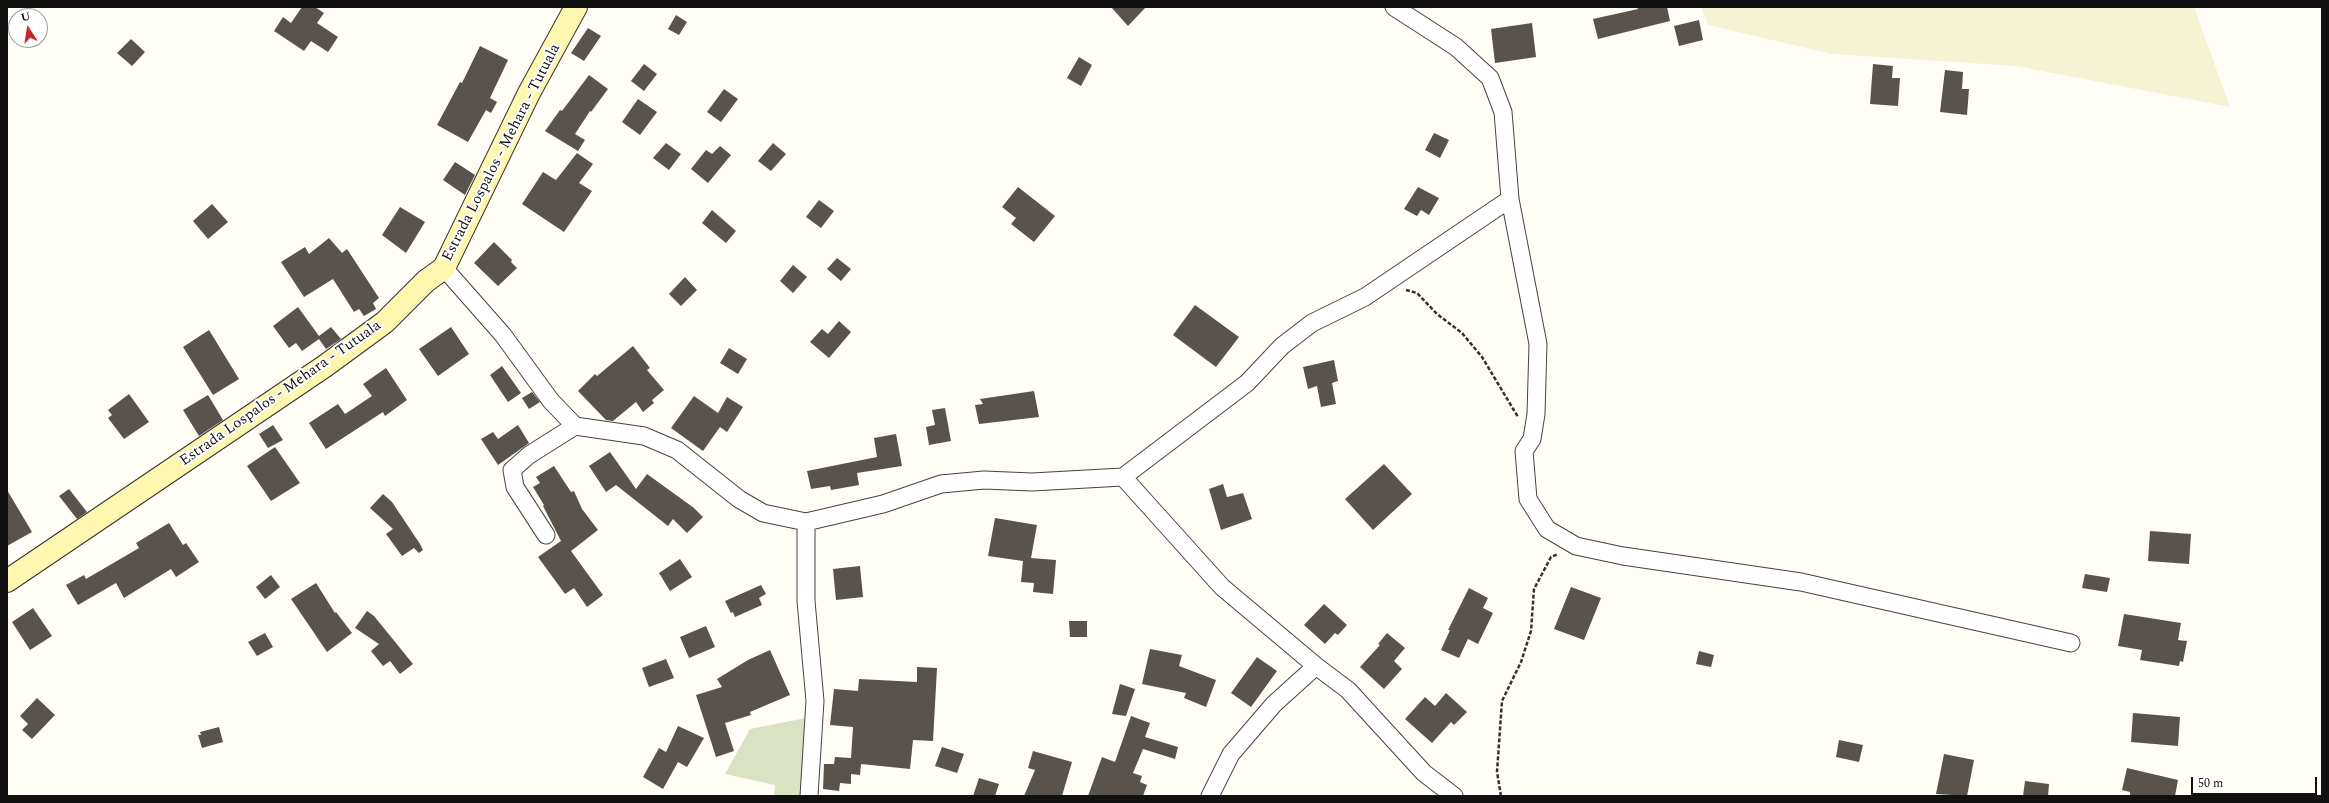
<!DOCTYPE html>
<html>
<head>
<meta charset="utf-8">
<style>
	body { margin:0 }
	#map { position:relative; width:2329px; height:803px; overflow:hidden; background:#fffdf5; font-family:Spectral,serif }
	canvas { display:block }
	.frame { position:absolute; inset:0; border:8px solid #111; pointer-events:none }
	.north { position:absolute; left:8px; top:8px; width:40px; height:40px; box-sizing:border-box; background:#fff; border:1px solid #a0a0a0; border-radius:50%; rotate:348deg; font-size:11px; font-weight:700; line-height:16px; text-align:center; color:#111 }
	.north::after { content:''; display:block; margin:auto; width:14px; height:18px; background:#c4262e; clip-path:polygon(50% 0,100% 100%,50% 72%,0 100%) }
	.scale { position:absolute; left:2191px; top:777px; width:126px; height:18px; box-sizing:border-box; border:2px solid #111; border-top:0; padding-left:5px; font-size:12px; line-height:14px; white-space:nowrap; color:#111; -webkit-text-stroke:3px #fff; paint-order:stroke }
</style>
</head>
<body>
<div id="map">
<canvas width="2329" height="803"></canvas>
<div class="frame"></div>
<div class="north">U</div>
<div class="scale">50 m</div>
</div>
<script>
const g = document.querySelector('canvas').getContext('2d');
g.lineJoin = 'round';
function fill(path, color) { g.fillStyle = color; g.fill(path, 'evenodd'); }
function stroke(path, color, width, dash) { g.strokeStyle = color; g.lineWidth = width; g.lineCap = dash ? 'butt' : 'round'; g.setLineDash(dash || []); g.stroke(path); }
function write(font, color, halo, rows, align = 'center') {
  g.font = font + ' Spectral,serif'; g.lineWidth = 4; g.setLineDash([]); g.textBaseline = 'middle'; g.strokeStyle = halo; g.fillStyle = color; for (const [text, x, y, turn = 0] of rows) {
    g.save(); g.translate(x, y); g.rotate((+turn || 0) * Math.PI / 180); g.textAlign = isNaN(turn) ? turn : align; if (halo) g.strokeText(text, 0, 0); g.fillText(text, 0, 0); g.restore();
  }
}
fill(new Path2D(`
	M1701,7H2194L2230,107L2016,66L1832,54L1708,25Z`), '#f6f3d4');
fill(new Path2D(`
	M811,717L802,796H774L775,785L725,774L750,729Z`), '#d9e3c4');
fill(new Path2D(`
	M302,7H315L324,13L317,23L338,37L328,52L311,41L304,51L274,31L283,17L291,23Z
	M1111,7H1146L1128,26Z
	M1637,7H1667L1670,21L1598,39L1593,19L1638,9Z
	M676,15L687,22L679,35L668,29Z
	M1699,20L1703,40L1679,46L1674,26Z
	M1532,23L1536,57L1495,63L1491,29Z
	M588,28L601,36L584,61L571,53Z
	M131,39L145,52L132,66L117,53Z
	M480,46L508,60L490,98L497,102L491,113L486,110L468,142L437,125L460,82L462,83Z
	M1079,57L1092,65L1081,86L1067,78Z
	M644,64L657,74L644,91L631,81Z
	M1873,64L1893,66L1892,78H1900L1898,106L1870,104Z
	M1945,70L1963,72L1962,89H1969L1967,115L1940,112Z
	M589,75L608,89L591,112L590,111L575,134L585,140L578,151L545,131L560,110L562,111Z
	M724,89L738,99L721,122L707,112Z
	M638,99L657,112L640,135L622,122Z
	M1434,133L1449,140L1440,158L1425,150Z
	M666,143L681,154L669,170L653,158Z
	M773,143L786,154L771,171L758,161Z
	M720,146L731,155L708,183L691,169L706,150L712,154Z
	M577,153L593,164L579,183L592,191L564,232L522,204L543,172L556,180Z
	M455,162L475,175L465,195L443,180Z
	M1018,187L1055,216L1034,242L1011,224L1016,218L1002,207Z
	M1418,187L1439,198L1429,215L1421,210L1417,216L1404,209Z
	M819,200L834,211L821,228L806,217Z
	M212,204L228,222L208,239L193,221Z
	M400,207L425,222L406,253L382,235Z
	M712,210L736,231L726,243L702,223Z
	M329,238L342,253L347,249L379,298L373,303L376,309L364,316L359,309L354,312L333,279L304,297L281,262L305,247L309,254Z
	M494,242L512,260L511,262L517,268L498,286L474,263Z
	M837,258L851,269L841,281L827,269Z
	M793,265L807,277L793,293L780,281Z
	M685,277L697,290L681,306L669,294Z
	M1195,305L1239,337L1216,367L1173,335Z
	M298,307L319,336L331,327L341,339L326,349L319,339L302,351L296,343L289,348L273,326Z
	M839,321L851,332L829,358L810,342L822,329L828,334Z
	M451,327L469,354L438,376L419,349Z
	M209,330L239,379L213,395L183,347Z
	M633,346L650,368L647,370L664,390L652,400L654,403L643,412L636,402L613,421L606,420L578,391L595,374L597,376Z
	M729,348L747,359L738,374L720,363Z
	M1334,360L1338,381L1332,383L1336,404L1321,407L1317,386L1308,389L1303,367Z
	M502,366L521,393L508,402L490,375Z
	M386,368L407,400L385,416L383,412L326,449L309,423L338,404L345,414L372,396L363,384Z
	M1034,391L1039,417L979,424L975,405L983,404L980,399Z
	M532,392L540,402L529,409L522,398Z
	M129,394L149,422L124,439L108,418L112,415L108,410Z
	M208,395L223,420L199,436L183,410Z
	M694,396L718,413L727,397L743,407L727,432L720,427L703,451L671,428Z
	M945,408L951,441L929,445L926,427L935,425L932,410Z
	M273,425L283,440L268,448L259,434Z
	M518,425L529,443L498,465L481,439L493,432L498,439Z
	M896,434L902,466L857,473L859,485L831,490L830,486L811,489L807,471L877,457L874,438Z
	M275,447L300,483L271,501L247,466Z
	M610,452L636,489L647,474L694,508L703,517L687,533L673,519L668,526L616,485L606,492L589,466Z
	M1384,464L1412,494L1373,530L1345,499Z
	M554,466L571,492L574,491L582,509L598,530L571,551L603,595L587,607L574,588L565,594L538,557L561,541L543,506L544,505L533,487L540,483L536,477Z
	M1223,484L1227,497L1243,493L1252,519L1221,530L1209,489Z
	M69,489L87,512L77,519L59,496Z
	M7,490L32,532L7,546Z
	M383,494L392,502L420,544L423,550L419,553L414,548L402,556L386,534L393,529L370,508Z
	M995,518L1037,525L1031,558L1056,560L1053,594L1033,592L1034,583L1021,582L1023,561L988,556Z
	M169,523L183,545L186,543L199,562L176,577L171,569L124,598L116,583L78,605L66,585L84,575L86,579L139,548L136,543Z
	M2150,531L2191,534L2189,564L2148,561Z
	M680,559L692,577L670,591L659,573Z
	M860,566L863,597L836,600L833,569Z
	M2085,574L2110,578L2107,592L2082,588Z
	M271,575L280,587L265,599L256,587Z
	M316,583L335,613L336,612L352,633L327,652L291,599Z
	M761,585L766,594L759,598L762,605L735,617L733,612L731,613L725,601Z
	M1571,587L1601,598L1584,640L1554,629Z
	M1469,588L1488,598L1483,608L1493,613L1478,644L1468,639L1459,658L1441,650L1450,630H1448Z
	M1324,604L1347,625L1338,635L1335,633L1325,644L1304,625Z
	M33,608L52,636L30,650L12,622Z
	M367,611L374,616L413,664L400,674L390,661L383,666L371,651L379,644L355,628Z
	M2124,614L2181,623L2178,640L2187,641L2183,662L2180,661L2179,666L2140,660L2142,650L2118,646Z
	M1069,621H1087V637H1070Z
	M706,626L715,647L689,658L680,637Z
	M265,633L273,647L257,656L248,642Z
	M1387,633L1405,648L1394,661L1402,669L1384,689L1360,667L1380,645L1378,644Z
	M1150,649L1182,655L1179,666L1216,680L1206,707L1184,698L1186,693L1142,684Z
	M770,650L790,695L750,712L751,715L725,723L734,751L716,757L696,695L722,687L717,679L748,660Z
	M1699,651L1714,655L1711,667L1696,664Z
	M1257,657L1277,671L1251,707L1231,693Z
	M666,659L674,678L649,687L642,668Z
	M917,667L937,668L933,741L913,740L910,769L861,764L860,775L851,774V784L840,783L839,791L823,789L824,764H834L835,757L851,758L853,727L830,725L834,689L858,691L859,679L917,682Z
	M1120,684L1135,689L1126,716L1112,714Z
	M1446,693L1467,712L1454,725L1451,722L1432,743L1405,719L1425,697L1435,706Z
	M37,698L55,715L32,739L22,730L28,724L20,716Z
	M2133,713L2180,717L2178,746L2131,742Z
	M1131,716L1150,723L1145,737L1178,747L1175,759L1143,749L1133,773L1142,776L1140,782L1147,785L1143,796H1088L1102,757L1115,762Z
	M678,726L704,738L687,767L678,762L663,789L643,777L659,748L666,752Z
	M219,727L223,742L202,748L198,735H201L200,732Z
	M1839,740L1863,745L1859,762L1836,757Z
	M942,747L964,754L957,773L935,766Z
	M1033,751L1072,762L1062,796H1024L1035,770L1028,768Z
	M1944,754L1974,760L1967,796L1936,794Z
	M2127,768L2178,780L2175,796H2130V792L2122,790Z
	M979,778L999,784L995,796H973Z
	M2025,781L2049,784L2048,796H2023Z`), '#5a524d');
const minor = new Path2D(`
	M1394,7L1456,47L1490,78L1503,112L1510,199L1538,344L1536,414L1532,439L1524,451L1528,499L1547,529L1576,546L1623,556L1801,582L2071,643
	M444,268L503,335L551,401L575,426L529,455L512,470L515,487L546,535
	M575,426L644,436L677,450L739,499L763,513L806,522L883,504L941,484L984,480L1032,482L1123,477L1222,587L1316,666L1348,690L1424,773L1454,796
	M1123,477L1247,383L1282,346L1312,323L1365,297L1510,199
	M806,522V601L815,701L809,796
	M1210,796L1231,754L1274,704L1316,666`);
const secondary = new Path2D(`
	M7,581L325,366L385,322L426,281L444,268L529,93L576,7`);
stroke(minor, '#444', 19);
stroke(secondary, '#333', 24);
stroke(new Path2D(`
	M1406,290L1417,293L1437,314L1462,333L1482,357L1518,417
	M1501,796L1497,772L1502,701L1521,662L1531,631L1534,589L1551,557L1558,554`), '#333', 2.5, [4, 2]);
stroke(minor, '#fff', 17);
stroke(secondary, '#fff6b0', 22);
write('15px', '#111', '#fff', [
	["Estrada Lospalos - Mehara - Tutuala",502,153,-63],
	["Estrada Lospalos - Mehara - Tutuala",281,394,-35]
]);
</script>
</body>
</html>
